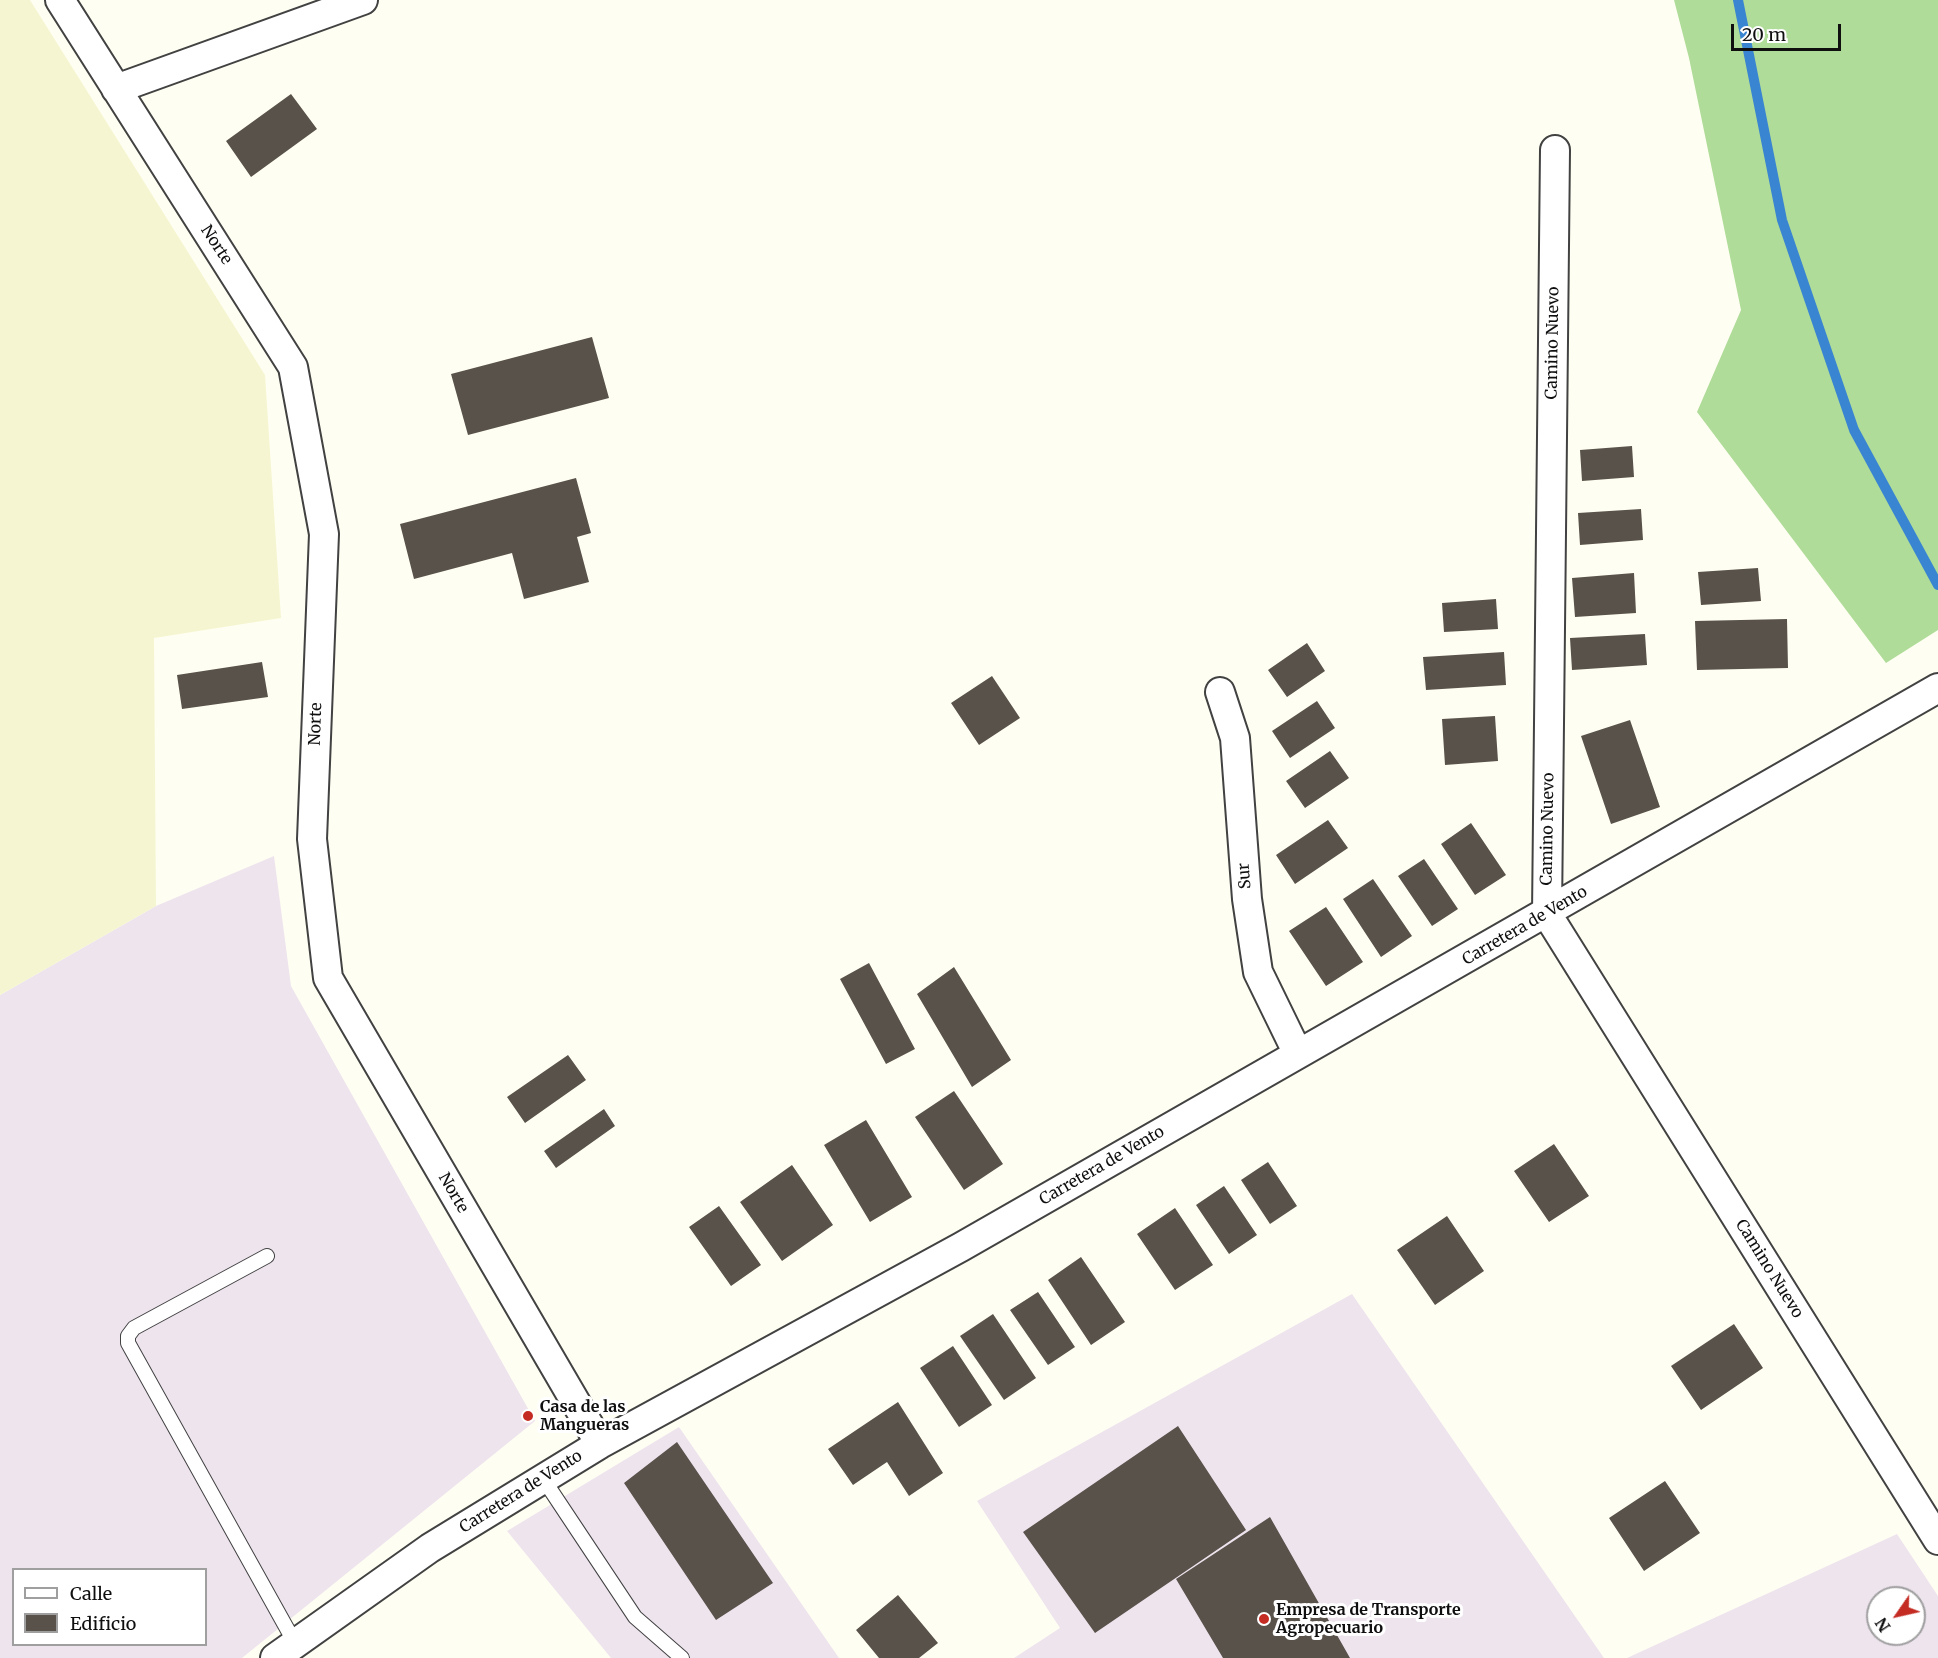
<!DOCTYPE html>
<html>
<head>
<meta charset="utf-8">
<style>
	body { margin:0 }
	#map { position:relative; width:1938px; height:1658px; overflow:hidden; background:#fffef2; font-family:Merriweather,serif }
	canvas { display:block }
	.legend { position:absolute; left:12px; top:1568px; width:195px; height:78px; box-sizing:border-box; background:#fff; border:2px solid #9f9f9f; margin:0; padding:8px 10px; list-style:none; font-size:18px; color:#0f0f0f }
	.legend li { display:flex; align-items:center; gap:12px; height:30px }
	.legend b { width:30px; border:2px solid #9f9f9f }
	.north { position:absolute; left:1866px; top:1586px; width:60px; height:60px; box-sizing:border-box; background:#fff; border:2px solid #9f9f9f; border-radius:50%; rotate:236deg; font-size:16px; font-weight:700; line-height:24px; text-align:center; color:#0f0f0f }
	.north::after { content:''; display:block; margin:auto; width:21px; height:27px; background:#c42c23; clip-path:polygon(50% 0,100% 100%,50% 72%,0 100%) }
	.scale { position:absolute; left:1731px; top:24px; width:110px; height:27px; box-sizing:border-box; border:3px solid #0f0f0f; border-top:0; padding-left:8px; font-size:18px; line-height:21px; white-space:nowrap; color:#0f0f0f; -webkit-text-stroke:4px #fff; paint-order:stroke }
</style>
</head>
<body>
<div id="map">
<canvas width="1938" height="1658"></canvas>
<ul class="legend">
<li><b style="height:8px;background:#fff"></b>Calle</li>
<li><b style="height:16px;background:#59524b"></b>Edificio</li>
</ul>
<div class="north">N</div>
<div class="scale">20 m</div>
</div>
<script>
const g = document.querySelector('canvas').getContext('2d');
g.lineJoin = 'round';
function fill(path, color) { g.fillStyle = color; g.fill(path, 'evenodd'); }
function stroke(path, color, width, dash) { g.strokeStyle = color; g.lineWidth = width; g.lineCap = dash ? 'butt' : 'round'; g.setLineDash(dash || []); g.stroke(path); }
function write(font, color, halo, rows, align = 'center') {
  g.font = font + ' Merriweather,serif'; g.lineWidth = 6; g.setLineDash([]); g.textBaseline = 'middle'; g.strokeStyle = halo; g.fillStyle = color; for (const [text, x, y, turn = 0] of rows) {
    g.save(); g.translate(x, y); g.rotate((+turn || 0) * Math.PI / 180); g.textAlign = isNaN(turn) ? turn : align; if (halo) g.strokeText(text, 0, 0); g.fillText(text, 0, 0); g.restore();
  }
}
fill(new Path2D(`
	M274,856L291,986L535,1421L242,1658H0V995L156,906ZM14,1570H206V1644H14Z
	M1352,1294L1604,1658H1014L1060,1628L977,1501Z
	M679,1427L839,1658H611L507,1531Z
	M1897,1534L1938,1596V1658H1627ZM1878,1598H1914V1634H1878Z`), '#eee4ee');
fill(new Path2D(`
	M0,0H30L265,375L281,618L154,638L156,906L0,995Z`), '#f5f6d1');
fill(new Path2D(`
	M1674,0H1938V630L1886,663L1697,412L1741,310L1689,58Z`), '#b0dc99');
stroke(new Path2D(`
	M1738,0L1782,220L1854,430L1938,585`), '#3a85d1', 10);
fill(new Path2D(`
	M291,94L317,129L251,177L226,141Z
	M592,337L609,398L468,435L451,374Z
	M1632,446L1634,477L1582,481L1580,450Z
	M576,478L591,533L577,537L589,582L524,599L512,553L414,579L400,524Z
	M1641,509L1643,540L1580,545L1578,513Z
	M1758,568L1761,601L1701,605L1698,572Z
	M1634,573L1636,613L1575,617L1572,578Z
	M1496,599L1498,629L1444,632L1442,603Z
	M1787,619L1788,668L1697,670L1695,621Z
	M1645,634L1647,665L1572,670L1570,638Z
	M1307,643L1325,671L1287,697L1268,670Z
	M1504,652L1506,685L1426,690L1423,657Z
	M262,662L268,697L182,709L177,675Z
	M992,676L1020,718L979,745L951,703Z
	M1317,701L1335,728L1290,758L1272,731Z
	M1495,716L1498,761L1445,765L1442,719Z
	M1630,720L1660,807L1611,824L1581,736Z
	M1330,751L1349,778L1305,808L1286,781Z
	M1328,820L1348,848L1295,884L1276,855Z
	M1471,823L1506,875L1475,895L1441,844Z
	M1424,859L1458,909L1432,926L1398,876Z
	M1373,879L1412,936L1381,957L1343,899Z
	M1326,907L1363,962L1326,986L1289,931Z
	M869,963L915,1049L886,1064L840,979Z
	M954,967L1011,1060L972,1087L917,994Z
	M568,1055L586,1080L525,1123L507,1097Z
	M954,1091L1003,1164L964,1190L915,1117Z
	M604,1109L615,1126L556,1168L544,1151Z
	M866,1120L912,1197L870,1222L824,1145Z
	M1554,1144L1589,1196L1549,1222L1514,1171Z
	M1268,1162L1297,1206L1270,1224L1241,1180Z
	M792,1165L833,1225L782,1261L740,1202Z
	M1224,1186L1257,1235L1229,1254L1196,1205Z
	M719,1206L761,1265L731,1286L689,1227Z
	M1175,1208L1213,1265L1175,1290L1137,1234Z
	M1447,1216L1484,1271L1435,1305L1397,1250Z
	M1081,1257L1125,1322L1091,1345L1048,1280Z
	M1038,1292L1075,1347L1048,1365L1010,1310Z
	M993,1314L1036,1378L1004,1400L960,1336Z
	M1734,1324L1763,1368L1701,1410L1671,1366Z
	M953,1346L992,1405L959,1427L920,1368Z
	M898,1402L943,1473L909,1496L887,1462L853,1485L828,1449Z
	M1178,1426L1246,1530L1095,1633L1023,1532Z
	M677,1442L773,1583L716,1620L624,1483Z
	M1665,1481L1700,1533L1644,1571L1609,1518Z
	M1270,1517L1350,1658H1223L1176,1579Z
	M898,1595L938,1643L919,1658H879L856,1630Z`), '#59524b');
const lane = new Path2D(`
	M267,1256L134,1328L128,1336V1343L295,1643
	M544,1480L635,1617L682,1658`);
const street = new Path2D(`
	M60,0L293,367L324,534L312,839L328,978L600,1444
	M116,89L363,0
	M1555,150L1547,914L1938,1540
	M1220,692L1235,738L1247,899L1258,972L1298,1054
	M275,1658L430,1548L600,1444L961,1247L1938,688`);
stroke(lane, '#424242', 16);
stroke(street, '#424242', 32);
stroke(lane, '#fff', 14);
stroke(street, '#fff', 28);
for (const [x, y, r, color] of [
	[528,1416,6,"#c42c23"],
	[1264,1619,6,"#c42c23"]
]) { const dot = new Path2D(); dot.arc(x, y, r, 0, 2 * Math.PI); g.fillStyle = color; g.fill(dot); stroke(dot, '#fff', 2); }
write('16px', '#0f0f0f', '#fff', [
	["Norte",216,245,57],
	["Camino Nuevo",1553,343,-89],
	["Norte",316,724,-88],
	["Camino Nuevo",1548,829,-89],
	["Sur",1245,876,-94],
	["Carretera de Vento",1525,926,-30],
	["Carretera de Vento",1102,1166,-30],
	["Norte",453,1193,60],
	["Camino Nuevo",1769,1269,58],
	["Carretera de Vento",521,1492,-32]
]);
write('bold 16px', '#0f0f0f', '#fff', [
	["Casa de las",540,1407],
	["Mangueras",540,1425],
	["Empresa de Transporte",1276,1610],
	["Agropecuario",1276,1628]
], 'left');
</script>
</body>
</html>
